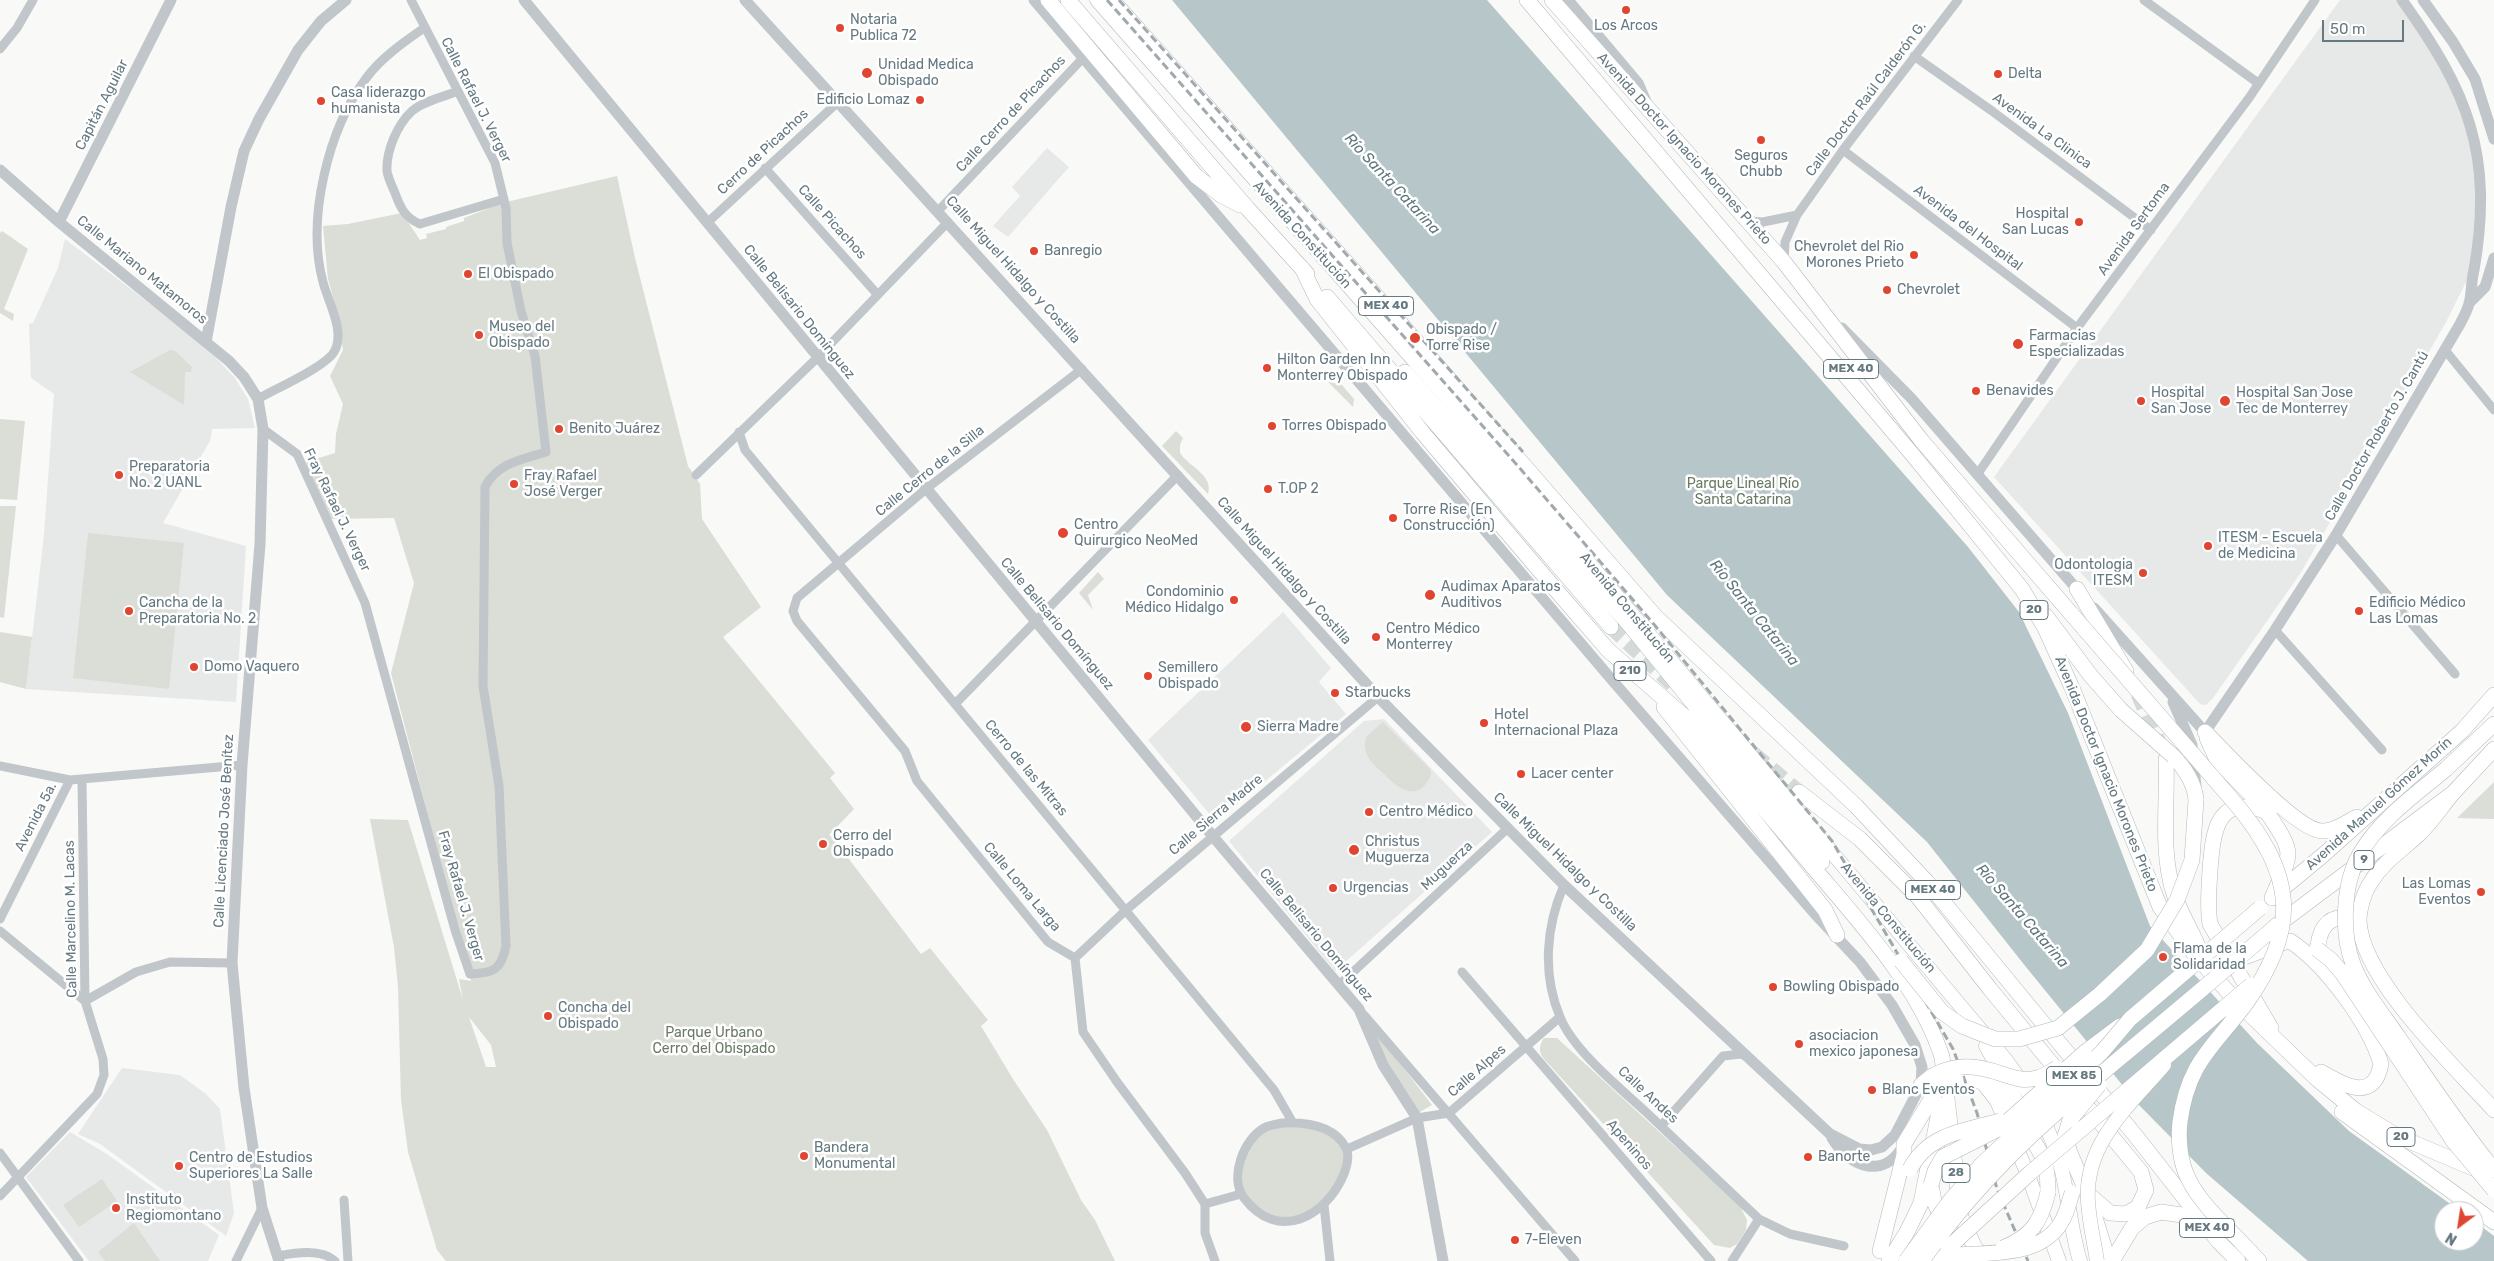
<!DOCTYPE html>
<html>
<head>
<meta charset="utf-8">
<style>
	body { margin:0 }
	#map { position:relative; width:2494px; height:1261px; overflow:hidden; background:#f9f9f7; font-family:Rubik,sans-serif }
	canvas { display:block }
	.north { position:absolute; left:2434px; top:1201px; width:50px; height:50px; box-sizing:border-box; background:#fff; border:1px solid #c1c9cd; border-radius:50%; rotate:211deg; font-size:14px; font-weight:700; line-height:20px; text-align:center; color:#657981 }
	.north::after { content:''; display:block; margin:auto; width:18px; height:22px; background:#e04531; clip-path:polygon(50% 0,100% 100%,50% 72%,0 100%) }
	.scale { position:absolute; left:2322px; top:20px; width:82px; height:22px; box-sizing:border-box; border:2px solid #657981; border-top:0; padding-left:6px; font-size:15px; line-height:18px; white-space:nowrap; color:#657981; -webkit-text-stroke:4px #fff; paint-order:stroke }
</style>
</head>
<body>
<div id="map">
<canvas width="2494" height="1261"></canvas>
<div class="north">N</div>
<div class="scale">50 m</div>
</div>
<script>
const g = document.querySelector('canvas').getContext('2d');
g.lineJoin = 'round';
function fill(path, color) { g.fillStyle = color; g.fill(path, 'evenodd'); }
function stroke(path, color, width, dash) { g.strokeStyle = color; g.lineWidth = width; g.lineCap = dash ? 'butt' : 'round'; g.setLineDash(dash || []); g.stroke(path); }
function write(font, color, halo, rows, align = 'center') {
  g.font = font + ' Rubik,sans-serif'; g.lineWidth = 5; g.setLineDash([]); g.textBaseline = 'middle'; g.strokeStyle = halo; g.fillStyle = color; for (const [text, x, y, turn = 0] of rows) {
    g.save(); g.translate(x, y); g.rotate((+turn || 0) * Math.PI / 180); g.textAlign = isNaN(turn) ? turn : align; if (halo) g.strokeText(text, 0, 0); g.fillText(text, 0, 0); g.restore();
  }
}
fill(new Path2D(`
	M2340,0H2399L2443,62L2480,154L2470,274L2445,324L2300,574L2213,698L2206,705L2200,704L1994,477Z
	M1047,148L1069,167L1008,237L993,226L1020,196L1012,187Z
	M65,239L177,324L215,357L235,378L248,399L255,428L212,429L210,441L163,523L246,546L236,702L26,689L44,535L54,394L31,378L29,324L33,323L58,268Z
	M1283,612L1331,668L1319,682L1346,714L1216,822L1148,740Z
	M1384,719L1492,832L1335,971L1229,841L1364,721Z
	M122,1068L180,1075L206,1094L220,1109L234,1213L226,1236L100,1144L78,1134Z
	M70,1132L107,1154L219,1235L208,1261H89L26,1177Z`), '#e7e9e8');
fill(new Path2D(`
	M617,176L635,258L688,466L700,484L702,519L761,607L723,637L835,773L830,778L854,809L829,835L838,840L836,842L921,954L930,948L988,1020L981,1026L1013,1079L1047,1130L1081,1200L1095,1220L1115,1261H446L437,1250L408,1152L401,1100L398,987L394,947L370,819L408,820L463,1000L459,979L471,981L391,673L414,583L394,518L327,519L306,462L335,453L336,434L343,404L330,376L343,350L336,308L328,279L323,226L348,224L402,213L420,240L427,238L426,234L446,229V227L464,221V218L502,203ZM469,1017L491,1045L496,1067H486Z
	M2,231L28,249L4,309L14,314L13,321L0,313V233Z
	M170,350L175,351L192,367L191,372H185L184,405L130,372Z
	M1328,382L1341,384L1354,399L1353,407Z
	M0,419L25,421L17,500L0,499Z
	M1176,431L1183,438L1180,445V453C1189,467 1214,475 1208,494L1162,446Z
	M0,506H16L4,618L0,617Z
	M88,533L184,543L169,689L73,678Z
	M1098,572L1104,579L1088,595L1093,610L1079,593Z
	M0,632L32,637L26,689L0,682Z
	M1383,722L1430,769L1431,775C1418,804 1398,789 1383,773C1376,767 1369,761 1366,752C1364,747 1365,742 1366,737Z
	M2494,782V819L2457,818Z
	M1369,1031L1379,1036L1432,1105L1418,1113Z
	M1544,1038H1557L1740,1206L1747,1220L1746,1230L1737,1244L1730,1248L1714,1245L1544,1059C1538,1051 1539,1046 1544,1038Z
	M1282,1123L1324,1129L1347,1149L1337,1189L1305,1218L1279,1221L1249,1205L1239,1176L1252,1138Z
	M102,1179L117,1201L79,1227L63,1205Z
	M134,1223L160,1261H105L98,1252Z`), '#daded6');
fill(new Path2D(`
	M1172,0H1487L1968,547L2019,612L2068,713L2150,926L2257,1043L2349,1131L2460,1211H2444V1241H2474V1221L2494,1236V1261H2308L2206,1173L2137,1103L2026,967L1927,842L1667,595Z`), '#b7c6c8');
stroke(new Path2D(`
	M1611,627L1676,688
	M2138,694L2161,747
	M1754,754L1799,792`), '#d4d9da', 15, [15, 8]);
const primary = new Path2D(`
	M1097,0L1534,497L2005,1059C2031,1094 2051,1128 2062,1171C2069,1201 2071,1231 2080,1261
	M1986,1046L2025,1117
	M1986,1087L1997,1101L2028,1175L2059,1261
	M2090,1200L2109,1261`);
const trunk = new Path2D(`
	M1048,0L1196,176L1221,195L1240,205
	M1068,0L1248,209L1307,274
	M1112,0L1389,310L1655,616L1856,806L1927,882L2135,1135L2219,1242L2238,1261
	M1527,0L1912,454L2022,589L2045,628L2073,690L2160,907L2195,955L2237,1002L2318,1080L2356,1111L2397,1136L2480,1171
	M1552,0L1784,262L1921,440
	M1302,268L1317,299L1423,433L1556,590L1608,650L1685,717L1701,734C1740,781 1779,827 1818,873C1864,927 1920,989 1942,1057L1961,1217L1974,1246L1985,1261
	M1327,297L1611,627
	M1405,372L1628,623L1822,862
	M2077,589L2126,671
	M2046,616L2091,676L2121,710
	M1664,707L1825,910L1837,935
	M2205,732C2225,752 2297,831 2322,831C2334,832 2347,822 2357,817
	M2207,738L2217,760L2266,810
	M2173,756C2184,767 2195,784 2196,800
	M2166,759C2168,804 2160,851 2174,894C2181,915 2194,934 2201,954
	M2446,769L2494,724
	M1799,792L1860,839L1918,897L1990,989L2141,1172L2146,1190L2138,1207L2126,1214L2110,1213L2087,1193L2070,1153L2065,1136L2070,1120
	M2453,793C2442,806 2432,822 2419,834C2402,850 2383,862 2371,882C2364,892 2359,909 2359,921C2362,980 2455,1067 2494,1110
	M2276,894L2322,856L2462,731L2494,695
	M2276,926L2453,793L2494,749
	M2290,941C2325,964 2369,1023 2381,1064C2374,1103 2343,1085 2321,1072
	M2239,959L2288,941
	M2318,962C2316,934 2324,909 2358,921
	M2271,1028L2210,924C2207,905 2209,888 2210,870C2213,830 2217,793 2267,812C2296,856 2292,851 2272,898
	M2084,1053L2120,1026
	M1956,1080C1969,1078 1982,1081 1994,1087C2003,1093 2035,1142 2041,1154C2047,1165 2048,1179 2048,1192
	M1921,1085L1932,1076
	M2342,1112L2494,1222
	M1931,1185L1934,1201L1945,1226
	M2241,1242L2259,1261
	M1880,1251L1904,1155V1144L1935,1093
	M1939,1258L1958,1255
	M1889,1261L1907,1232L1921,1203L1942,1097
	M2112,1261L2132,1228L2145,1217L2161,1212L2182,1215L2202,1230`);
stroke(primary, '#b4babd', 15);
stroke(trunk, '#b4b9bc', 16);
stroke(new Path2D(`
	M2144,0L2258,83
	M0,49L17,28L33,0
	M1914,56L1992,111L2151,230
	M458,91C444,97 423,101 412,111C397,125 386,151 387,171C388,178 392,186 395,193C400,207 405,218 420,224L504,199
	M1843,150L2077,328
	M765,168L877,294
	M938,211L1083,58
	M1750,221L1763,222L1797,215
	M707,223L838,102
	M1784,262L1785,242L1797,215L1843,150L1958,0
	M2445,350L2494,410
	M258,399C275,389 325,367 334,352C346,332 328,302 323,282C306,219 328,129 367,77C382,57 404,42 424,28
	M263,429L297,454L365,603L455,930L470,974C494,973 501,970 506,946L499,786L483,686L485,487C497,463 523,459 546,452L535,356L521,311L507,243L506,208L495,163L411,0
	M739,432L745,450L1274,1090L1293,1123
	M696,475L817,358L948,222
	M1977,475L2077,328L2249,98L2315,0
	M2336,535L2455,674
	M2275,630L2382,750
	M955,704L1178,475
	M0,766L70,780L242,765
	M1564,885C1546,926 1542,974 1560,1017C1573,1050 1620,1088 1646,1112C1684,1148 1721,1183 1759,1219L1790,1234L1844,1246
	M0,919L70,780
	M0,931L85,1001L136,972L170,962L232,963
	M1075,958L1048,942L917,781L905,751L797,621L793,611L797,598L926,489L1082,369
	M1075,958L1126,910L1378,697
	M1075,958L1083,1032L1117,1082L1185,1173L1205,1204V1233L1215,1261
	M1462,972L1711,1261
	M1339,985L1508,828
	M1364,1015L1575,1261
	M1282,1123C1305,1122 1334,1125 1346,1148C1350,1156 1347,1166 1344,1174C1326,1217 1278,1243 1244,1198C1229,1178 1243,1140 1264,1128C1269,1125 1276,1124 1282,1123Z
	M1661,1126L1723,1056L1741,1054L1747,1057
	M1347,1149L1417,1118L1449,1113L1560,1017
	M0,1153L79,1261
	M0,1196L97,1094L104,1075L103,1059L85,1001L82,779
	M344,1200L348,1261
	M1205,1204L1241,1194
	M1324,1205L1330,1261
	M277,1256C294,1253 321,1248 335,1261
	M236,1261L262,1208
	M1732,1261L1759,1219`), '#c0c6c9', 9);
stroke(new Path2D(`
	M524,0L1216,840L1359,1009L1383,1065L1417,1118L1443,1261
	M745,0L1380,699L1564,885L1830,1134L1859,1149L1871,1150L1882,1147L1895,1135L1921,1085L1922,1067L1915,1045L1892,1005L1860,962L1815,914L1612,680L1034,0
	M1568,0L1638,83L1647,104
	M2423,0L2453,42L2475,79L2494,139
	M0,170L59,222L229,361L244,377L258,399L263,429L260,544L242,765L232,963L244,1088L262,1208L279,1261
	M59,222L171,0
	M2469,303L2485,287L2494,258
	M1842,328L1911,398L2082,595
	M206,342L231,207L244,151L259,119L298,50L321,21L346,0
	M2094,608L2205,732L2275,630L2336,535L2460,324C2463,318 2467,311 2469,304C2472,293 2471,281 2474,270C2494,154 2468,92 2402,0
	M2173,702L2192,745L2196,787
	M1832,1138C1849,1167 1885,1181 1904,1144`), '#c0c6c9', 11);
stroke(primary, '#fff', 14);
stroke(trunk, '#fff', 15);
stroke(new Path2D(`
	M1107,0L1517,465L1652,622L1832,841L1953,1049L1977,1113L1997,1189L2028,1261
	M1119,0L1523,452`), '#a0a9ad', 3, [8, 4]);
const primaryBridge = new Path2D(`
	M2097,1261C2094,1241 2089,1221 2088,1201C2084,1143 2130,1105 2164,1065`);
const trunkBridge = new Path2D(`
	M1921,440L2235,803C2294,873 2301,926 2247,1002C2214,1047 2188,1061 2180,1122C2178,1139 2180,1162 2188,1178C2200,1203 2222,1222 2241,1242
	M2121,710L2173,756
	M2446,769C2415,795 2380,819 2360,854C2343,883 2341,933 2353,964C2362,989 2384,1016 2399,1038C2430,1083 2460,1128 2494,1170
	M2317,949L2331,960L2343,974L2454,1142L2494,1190
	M1901,961L1942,1012L1962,1026L1995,1039H2019L2058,1028L2100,994L2147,950L2177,900L2192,860L2196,800
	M1932,1076C1956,1063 1977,1065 2002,1074C2012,1077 2022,1081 2032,1079C2042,1078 2049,1073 2057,1068
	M1935,1093L1943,1084L1956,1080
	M2070,1120L2099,1085
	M1910,1169C1929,1133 1965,1131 2000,1121
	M1931,1185L1935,1171L1943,1157L2000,1128L2084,1053
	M1948,1248L2030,1173L2251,985
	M2003,1248C2032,1236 2041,1222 2048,1192
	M1958,1255C1994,1252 2044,1257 2063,1219C2067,1212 2069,1202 2072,1193
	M1906,1261L1950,1201L1982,1164L2102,1052L2130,1019L2260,908
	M1922,1261C1977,1181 2040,1125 2114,1063C2168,1018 2222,973 2276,926`);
stroke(primaryBridge, '#b4babd', 15, []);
stroke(trunkBridge, '#b4b9bc', 16, []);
stroke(primaryBridge, '#fff', 14);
stroke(trunkBridge, '#fff', 15);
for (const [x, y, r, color] of [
	[1626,10,5,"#e04531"],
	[840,28,5,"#e04531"],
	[867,73,6,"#e04531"],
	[1998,74,5,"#e04531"],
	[920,100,5,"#e04531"],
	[321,101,5,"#e04531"],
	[1761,140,5,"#e04531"],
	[2079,222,5,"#e04531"],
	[1034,251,5,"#e04531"],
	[1914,255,5,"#e04531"],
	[468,274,5,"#e04531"],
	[1887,290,5,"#e04531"],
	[479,335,5,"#e04531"],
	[1415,338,6,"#e04531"],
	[2018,344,6,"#e04531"],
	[1267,368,5,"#e04531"],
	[1976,391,5,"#e04531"],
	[2141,401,5,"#e04531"],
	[2225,401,6,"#e04531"],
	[1272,426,5,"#e04531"],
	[559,429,5,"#e04531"],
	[119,475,5,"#e04531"],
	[514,484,5,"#e04531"],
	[1268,489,5,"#e04531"],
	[1393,518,5,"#e04531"],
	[1063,533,6,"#e04531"],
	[2208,546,5,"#e04531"],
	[2143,573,5,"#e04531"],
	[1430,595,6,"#e04531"],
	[1234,600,5,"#e04531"],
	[129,611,5,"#e04531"],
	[2359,611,5,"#e04531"],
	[1376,637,5,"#e04531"],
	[194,667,5,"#e04531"],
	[1148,676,5,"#e04531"],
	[1335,693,5,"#e04531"],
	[1484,723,5,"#e04531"],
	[1246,727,6,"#e04531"],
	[1521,774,5,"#e04531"],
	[1369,812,5,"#e04531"],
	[823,844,5,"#e04531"],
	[1354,850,6,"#e04531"],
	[1333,888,5,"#e04531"],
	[2481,892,5,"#e04531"],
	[2163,957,5,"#e04531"],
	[1773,987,5,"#e04531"],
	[548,1016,5,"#e04531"],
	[1799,1044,5,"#e04531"],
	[1872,1090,5,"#e04531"],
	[804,1156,5,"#e04531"],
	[1808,1157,5,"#e04531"],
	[179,1166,5,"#e04531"],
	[116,1208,5,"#e04531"],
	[1515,1240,5,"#e04531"]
]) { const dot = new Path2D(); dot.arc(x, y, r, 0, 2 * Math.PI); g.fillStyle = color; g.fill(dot); stroke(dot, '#fff', 2); }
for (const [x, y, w] of [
	[1386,306,55],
	[1851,369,55],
	[2034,610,28],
	[1630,671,32],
	[2364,860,20],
	[1933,890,55],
	[2074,1076,55],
	[2401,1137,28],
	[1956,1173,28],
	[2207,1228,55]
]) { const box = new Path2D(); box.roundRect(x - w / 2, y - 9.5, w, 19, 4); g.fillStyle = '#fff'; g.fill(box); stroke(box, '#657981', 1); }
write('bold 12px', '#657981', null, [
	["MEX 40",1386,306],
	["MEX 40",1851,369],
	["20",2034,610],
	["210",1630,671],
	["9",2364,860],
	["MEX 40",1933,890],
	["MEX 85",2074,1076],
	["20",2401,1137],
	["28",1956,1173],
	["MEX 40",2207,1228]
]);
write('14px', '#657981', '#fff', [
	["Notaria",850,20],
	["Publica 72",850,36],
	["Los Arcos",1626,26,"center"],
	["Unidad Medica",878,65],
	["Obispado",878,81],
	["Delta",2008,74],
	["Casa liderazgo",331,93],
	["humanista",331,109],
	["Edificio Lomaz",910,100,"right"],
	["Seguros",1761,156,"center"],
	["Chubb",1761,172,"center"],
	["Hospital",2069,214,"right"],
	["San Lucas",2069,230,"right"],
	["Chevrolet del Rio",1904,247,"right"],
	["Morones Prieto",1904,263,"right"],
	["Banregio",1044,251],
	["El Obispado",478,274],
	["Chevrolet",1897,290],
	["Museo del",489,327],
	["Obispado",489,343],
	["Obispado /",1426,330],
	["Torre Rise",1426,346],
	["Farmacias",2029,336],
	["Especializadas",2029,352],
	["Hilton Garden Inn",1277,360],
	["Monterrey Obispado",1277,376],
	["Benavides",1986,391],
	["Hospital",2151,393],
	["San Jose",2151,409],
	["Hospital San Jose",2236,393],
	["Tec de Monterrey",2236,409],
	["Torres Obispado",1282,426],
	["Benito Juárez",569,429],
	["Preparatoria",129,467],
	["No. 2 UANL",129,483],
	["Fray Rafael",524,476],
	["José Verger",524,492],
	["T.OP 2",1278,489],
	["Torre Rise (En",1403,510],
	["Construcción)",1403,526],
	["Centro",1074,525],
	["Quirurgico NeoMed",1074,541],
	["ITESM - Escuela",2218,538],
	["de Medicina",2218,554],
	["Odontologia",2133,565,"right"],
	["ITESM",2133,581,"right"],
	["Audimax Aparatos",1441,587],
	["Auditivos",1441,603],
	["Condominio",1224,592,"right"],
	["Médico Hidalgo",1224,608,"right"],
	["Cancha de la",139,603],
	["Preparatoria No. 2",139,619],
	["Edificio Médico",2369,603],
	["Las Lomas",2369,619],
	["Centro Médico",1386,629],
	["Monterrey",1386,645],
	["Domo Vaquero",204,667],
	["Semillero",1158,668],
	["Obispado",1158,684],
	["Starbucks",1345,693],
	["Hotel",1494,715],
	["Internacional Plaza",1494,731],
	["Sierra Madre",1257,727],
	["Lacer center",1531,774],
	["Centro Médico",1379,812],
	["Cerro del",833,836],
	["Obispado",833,852],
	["Christus",1365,842],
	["Muguerza",1365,858],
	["Las Lomas",2471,884,"right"],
	["Eventos",2471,900,"right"],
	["Urgencias",1343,888],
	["Flama de la",2173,949],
	["Solidaridad",2173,965],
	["Bowling Obispado",1783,987],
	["Concha del",558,1008],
	["Obispado",558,1024],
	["asociacion",1809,1036],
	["mexico japonesa",1809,1052],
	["Blanc Eventos",1882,1090],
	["Bandera",814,1148],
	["Monumental",814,1164],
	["Banorte",1818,1157],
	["Centro de Estudios",189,1158],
	["Superiores La Salle",189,1174],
	["Instituto",126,1200],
	["Regiomontano",126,1216],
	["7-Eleven",1525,1240]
], 'left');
write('14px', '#657981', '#fff', [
	["Calle Doctor Raúl Calderón G.",1866,99,-53],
	["Calle Rafael J. Verger",476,100,63],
	["Capitán Aguilar",102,105,-63],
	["Calle Cerro de Picachos",1011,114,-47],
	["Avenida La Clinica",2042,131,36],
	["Avenida Doctor Ignacio Morones Prieto",1684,149,48],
	["Cerro de Picachos",763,152,-43],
	["Calle Picachos",832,222,48],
	["Avenida del Hospital",1968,228,37],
	["Avenida Sertoma",2134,229,-54],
	["Avenida Constitución",1302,235,48],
	["Calle Mariano Matamoros",142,270,39],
	["Calle Miguel Hidalgo y Costilla",1013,270,48],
	["Calle Belisario Domínguez",799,312,51],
	["Calle Doctor Roberto J. Cantú",2377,436,-60],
	["Calle Cerro de la Silla",930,471,-39],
	["Fray Rafael J. Verger",337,510,64],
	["Calle Miguel Hidalgo y Costilla",1284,571,48],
	["Avenida Constitución",1627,608,50],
	["Calle Belisario Domínguez",1057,624,50],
	["Cerro de las Mitras",1026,768,50],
	["Avenida Doctor Ignacio Morones Prieto",2106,774,68],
	["Avenida Manuel Gómez Morín",2379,804,-42],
	["Calle Sierra Madre",1216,815,-40],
	["Avenida 5a.",36,817,-63],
	["Calle Licenciado José Benítez",224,831,-87],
	["Calle Miguel Hidalgo y Costilla",1565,862,44],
	["Muguerza",1447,866,-43],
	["Calle Loma Larga",1022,887,50],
	["Fray Rafael J. Verger",461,896,74],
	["Avenida Constitución",1888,918,50],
	["Calle Marcelino M. Lacas",71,919,-91],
	["Calle Belisario Domínguez",1316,935,50],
	["Calle Alpes",1477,1071,-41],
	["Calle Andes",1648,1095,43],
	["Apeninos",1629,1145,49]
]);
write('14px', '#6a7a64', '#fff', [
	["Parque Lineal Río",1743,484],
	["Santa Catarina",1743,500],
	["Parque Urbano",714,1033],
	["Cerro del Obispado",714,1049]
]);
write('italic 15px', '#60777c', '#fff', [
	["Río Santa Catarina",1392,184,47],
	["Río Santa Catarina",1754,613,51],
	["Río Santa Catarina",2022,916,49]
]);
</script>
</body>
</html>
